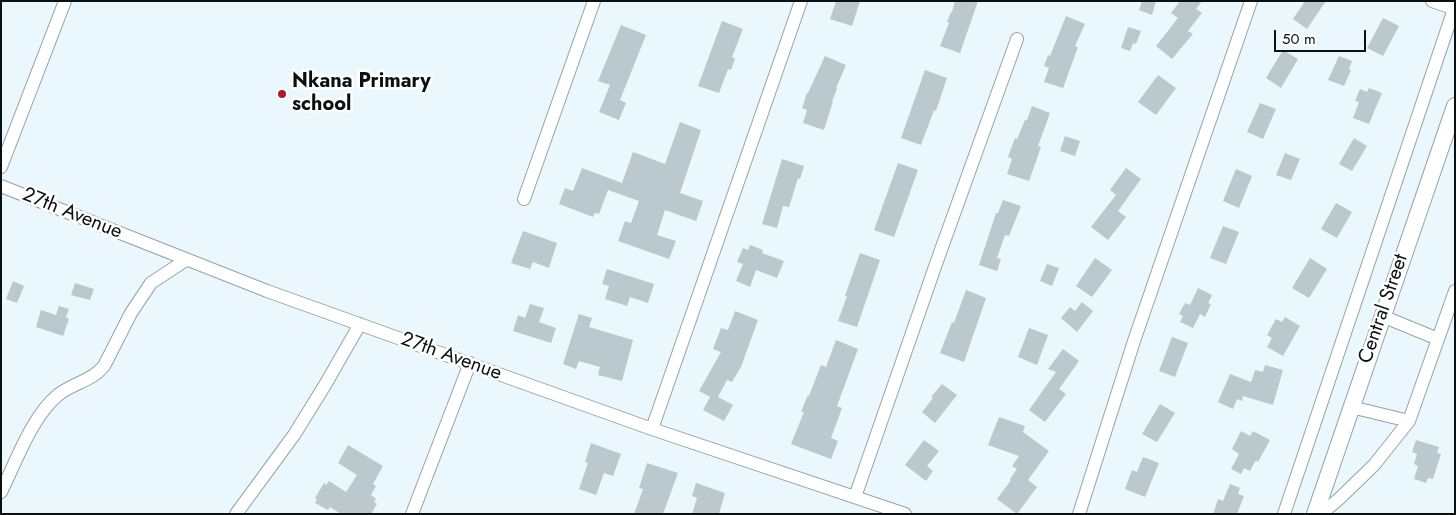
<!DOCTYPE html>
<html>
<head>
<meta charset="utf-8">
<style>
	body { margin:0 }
	#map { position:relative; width:1456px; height:515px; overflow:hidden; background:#eaf8fe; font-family:Jost,sans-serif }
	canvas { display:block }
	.frame { position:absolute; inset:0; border:2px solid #0b1011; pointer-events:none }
	.scale { position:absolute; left:1274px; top:30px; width:92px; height:22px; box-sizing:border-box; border:2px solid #0b1011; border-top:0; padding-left:6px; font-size:15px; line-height:18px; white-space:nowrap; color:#0b1011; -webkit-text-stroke:4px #fff; paint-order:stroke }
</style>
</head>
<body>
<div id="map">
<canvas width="1456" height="515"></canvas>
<div class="frame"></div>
<div class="scale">50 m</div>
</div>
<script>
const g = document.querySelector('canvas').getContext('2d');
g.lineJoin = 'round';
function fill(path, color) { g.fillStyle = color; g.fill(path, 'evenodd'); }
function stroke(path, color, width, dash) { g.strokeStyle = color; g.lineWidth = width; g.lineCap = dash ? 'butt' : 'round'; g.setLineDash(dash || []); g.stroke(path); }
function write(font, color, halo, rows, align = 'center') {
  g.font = font + ' Jost,sans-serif'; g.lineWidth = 5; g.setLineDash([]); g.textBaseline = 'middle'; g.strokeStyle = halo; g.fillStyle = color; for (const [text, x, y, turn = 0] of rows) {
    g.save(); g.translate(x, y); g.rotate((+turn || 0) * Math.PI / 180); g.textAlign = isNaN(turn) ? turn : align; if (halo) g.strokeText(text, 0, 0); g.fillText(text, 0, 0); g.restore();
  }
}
fill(new Path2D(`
	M836,1H860L852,26L830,19Z
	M955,1H978L960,53L940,46L949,23L947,22L951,12H952Z
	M1142,1H1156L1152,15L1139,10Z
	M1180,1H1202L1196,9L1202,13L1188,31L1193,34L1172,59L1156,46L1178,18L1171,13Z
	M1305,1H1326L1307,29L1293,19Z
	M1066,16L1085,24L1075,46L1078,47L1063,88L1044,82L1049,68L1044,66L1048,55L1050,56Z
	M1383,18L1399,26L1383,56L1367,48Z
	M722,21L743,29L732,57L735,59L731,70L728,69L719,93L698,86Z
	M621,25L646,35L620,100L626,103L619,120L599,112L610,85L598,81Z
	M1128,27L1141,31L1136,44L1133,43L1130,51L1121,48Z
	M1283,50L1298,59L1281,88L1266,78Z
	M825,56L846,65L836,88L837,89L832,101H833L824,130L803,123L807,110L802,108L807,93H808Z
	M1339,56L1352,61L1349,69L1351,70L1344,86L1328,80Z
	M925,70L947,78L936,111L934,110L921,145L901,138Z
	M1158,75L1176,88L1156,115L1138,102Z
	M1369,88L1382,93L1369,124L1353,118L1359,102L1355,101L1360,89L1367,92Z
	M1260,103L1276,109L1263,139L1247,132Z
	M1032,106L1050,113L1038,146L1041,147L1029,181L1007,174L1012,159L1008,157L1015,138L1017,139L1025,120H1027Z
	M680,122L701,130L680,193L703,201L696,221L665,210L657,235L676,241L669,259L618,241L625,221L631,223L639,201L608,190L599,214L595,213L593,217L559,204L565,188L573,191L582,168L622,183L633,152L665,164Z
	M1065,136L1080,141L1075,156L1060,151Z
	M1354,138L1367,146L1352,171L1339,164Z
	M1285,153L1300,159L1291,180L1276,175Z
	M782,159L804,166L800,179L798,178L789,207L783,206L777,228L762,224Z
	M898,163L918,170L894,237L874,230Z
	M1126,168L1141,179L1118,211L1126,217L1108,240L1091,227L1116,195L1110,190Z
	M1236,169L1252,176L1239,208L1223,201Z
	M1003,200L1021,206L1009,236L1005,235L997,258L1001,259L997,271L979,265L996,213H998Z
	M1336,203L1352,212L1337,238L1321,229Z
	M1223,226L1239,232L1226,264L1210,258Z
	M523,231L557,243L549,268L533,262L530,269L511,263Z
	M750,245L763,250L762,253L784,261L777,278L756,270L750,287L736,281L743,264L737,262L743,248L748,250Z
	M860,253L880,260L857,327L838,321L847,296H845Z
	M1095,258L1112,270L1092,297L1076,286Z
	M1310,258L1327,269L1309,298L1292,288Z
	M1047,264L1059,268L1052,286L1040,281Z
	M607,269L654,284L648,303L630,297L627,306L605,299L609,286L602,284Z
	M13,281L24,286L17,303L6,299Z
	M75,283L94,289L90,300L71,295Z
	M1198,288L1212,295L1208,303L1211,304L1205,317L1200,314L1193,328L1180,322L1183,316L1179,314L1185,303L1190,305Z
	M966,290L986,298L964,362L940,353L952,322L954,323Z
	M1082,302L1093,311L1077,332L1061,318L1070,307L1075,311Z
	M530,304L544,308L539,322L556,328L551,343L513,331L518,315L525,318Z
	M59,306L69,309L66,317L69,319L63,336L36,327L41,310L56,315Z
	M735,311L758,320L741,367L732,382L727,380L718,397L733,405L724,421L703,410L710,397L699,391L721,352L713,349L721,328L728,330Z
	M579,314L592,318L589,327L633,340L622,381L598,375L600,367L579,361L576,369L563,364Z
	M1285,317L1300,326L1283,356L1267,347L1272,338L1267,335L1276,319L1282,322Z
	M1029,328L1048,335L1037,365L1018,357Z
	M1172,337L1188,343L1175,377L1159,371Z
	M836,340L858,349L837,406L842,408L831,438L838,441L831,459L791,444L804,412H801L808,395L809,396L821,365L826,367Z
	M1063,349L1079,361L1059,389L1066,394L1045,422L1029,410L1056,372L1048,369Z
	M1265,365L1283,370L1273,405L1243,396L1242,401L1237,399L1233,409L1218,402L1230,374L1251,382L1255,370L1263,372Z
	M942,384L957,395L935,423L922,412L933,398L931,397Z
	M1160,404L1175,413L1157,442L1142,434Z
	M999,417L1025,426L1023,432L1049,451L1028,480L1037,487L1017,514L997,499L1011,480L1010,479L1017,469L1012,466L1019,456L988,445Z
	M1241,431L1250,436L1253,431L1270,440L1258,462L1256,460L1250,471L1244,468L1241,474L1231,469L1239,454L1232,449Z
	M924,440L939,451L927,466L933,471L926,481L905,465Z
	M1416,440L1439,447L1437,453L1441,454L1433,479L1428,478L1426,483L1414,479L1418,466L1414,464L1417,454L1412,452Z
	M591,443L621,454L613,476L604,473L596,495L579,489L588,463L585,462Z
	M348,445L383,466L373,484L376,486L371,495L376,499L374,502L377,504L371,514H341L330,507L328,510L315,503L317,499L315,498L324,483L326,485L329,481L346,492L357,475L338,463Z
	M1143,457L1159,463L1145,497L1125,489L1132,470L1137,472Z
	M647,463L678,473L663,514H634L643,489L639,488Z
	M696,483L725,493L719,514H692L697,498L692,496Z
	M1230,484L1240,488L1238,494L1244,496L1237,514H1213L1218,499L1223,501Z`), '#bbc8ce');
const minor = new Path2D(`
	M1432,1L1455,9
	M1,167L65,1
	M1,186L267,291L652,429L905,514
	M524,199L594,1
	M1382,316L1438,339
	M1351,407L1409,421
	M652,429L801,1
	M1,492C16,462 32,416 58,395C73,383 92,381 104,366L131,313L151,283L186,260
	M855,497L937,261L1017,39
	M236,514L294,435L325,385L360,324
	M412,514L470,363
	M1079,514L1134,341L1251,1
	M1284,514L1454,9
	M1321,514L1340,498L1374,465L1409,421L1455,291`);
const tertiary = new Path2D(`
	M1315,514L1455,106`);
stroke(minor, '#95a2a7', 14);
stroke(tertiary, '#95a2a7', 18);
stroke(minor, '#fff', 12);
stroke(tertiary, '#fff', 16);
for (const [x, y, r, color] of [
	[282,94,5,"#ae1a32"]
]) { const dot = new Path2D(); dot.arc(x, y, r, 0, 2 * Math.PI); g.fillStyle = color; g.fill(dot); stroke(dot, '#fff', 2); }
write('bold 20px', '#0b1011', '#fff', [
	["Nkana Primary",292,82],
	["school",292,105]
], 'left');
write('20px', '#0b1011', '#fff', [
	["27th Avenue",72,214,22],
	["Central Street",1384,309,-71],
	["27th Avenue",451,357,20]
]);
</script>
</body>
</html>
